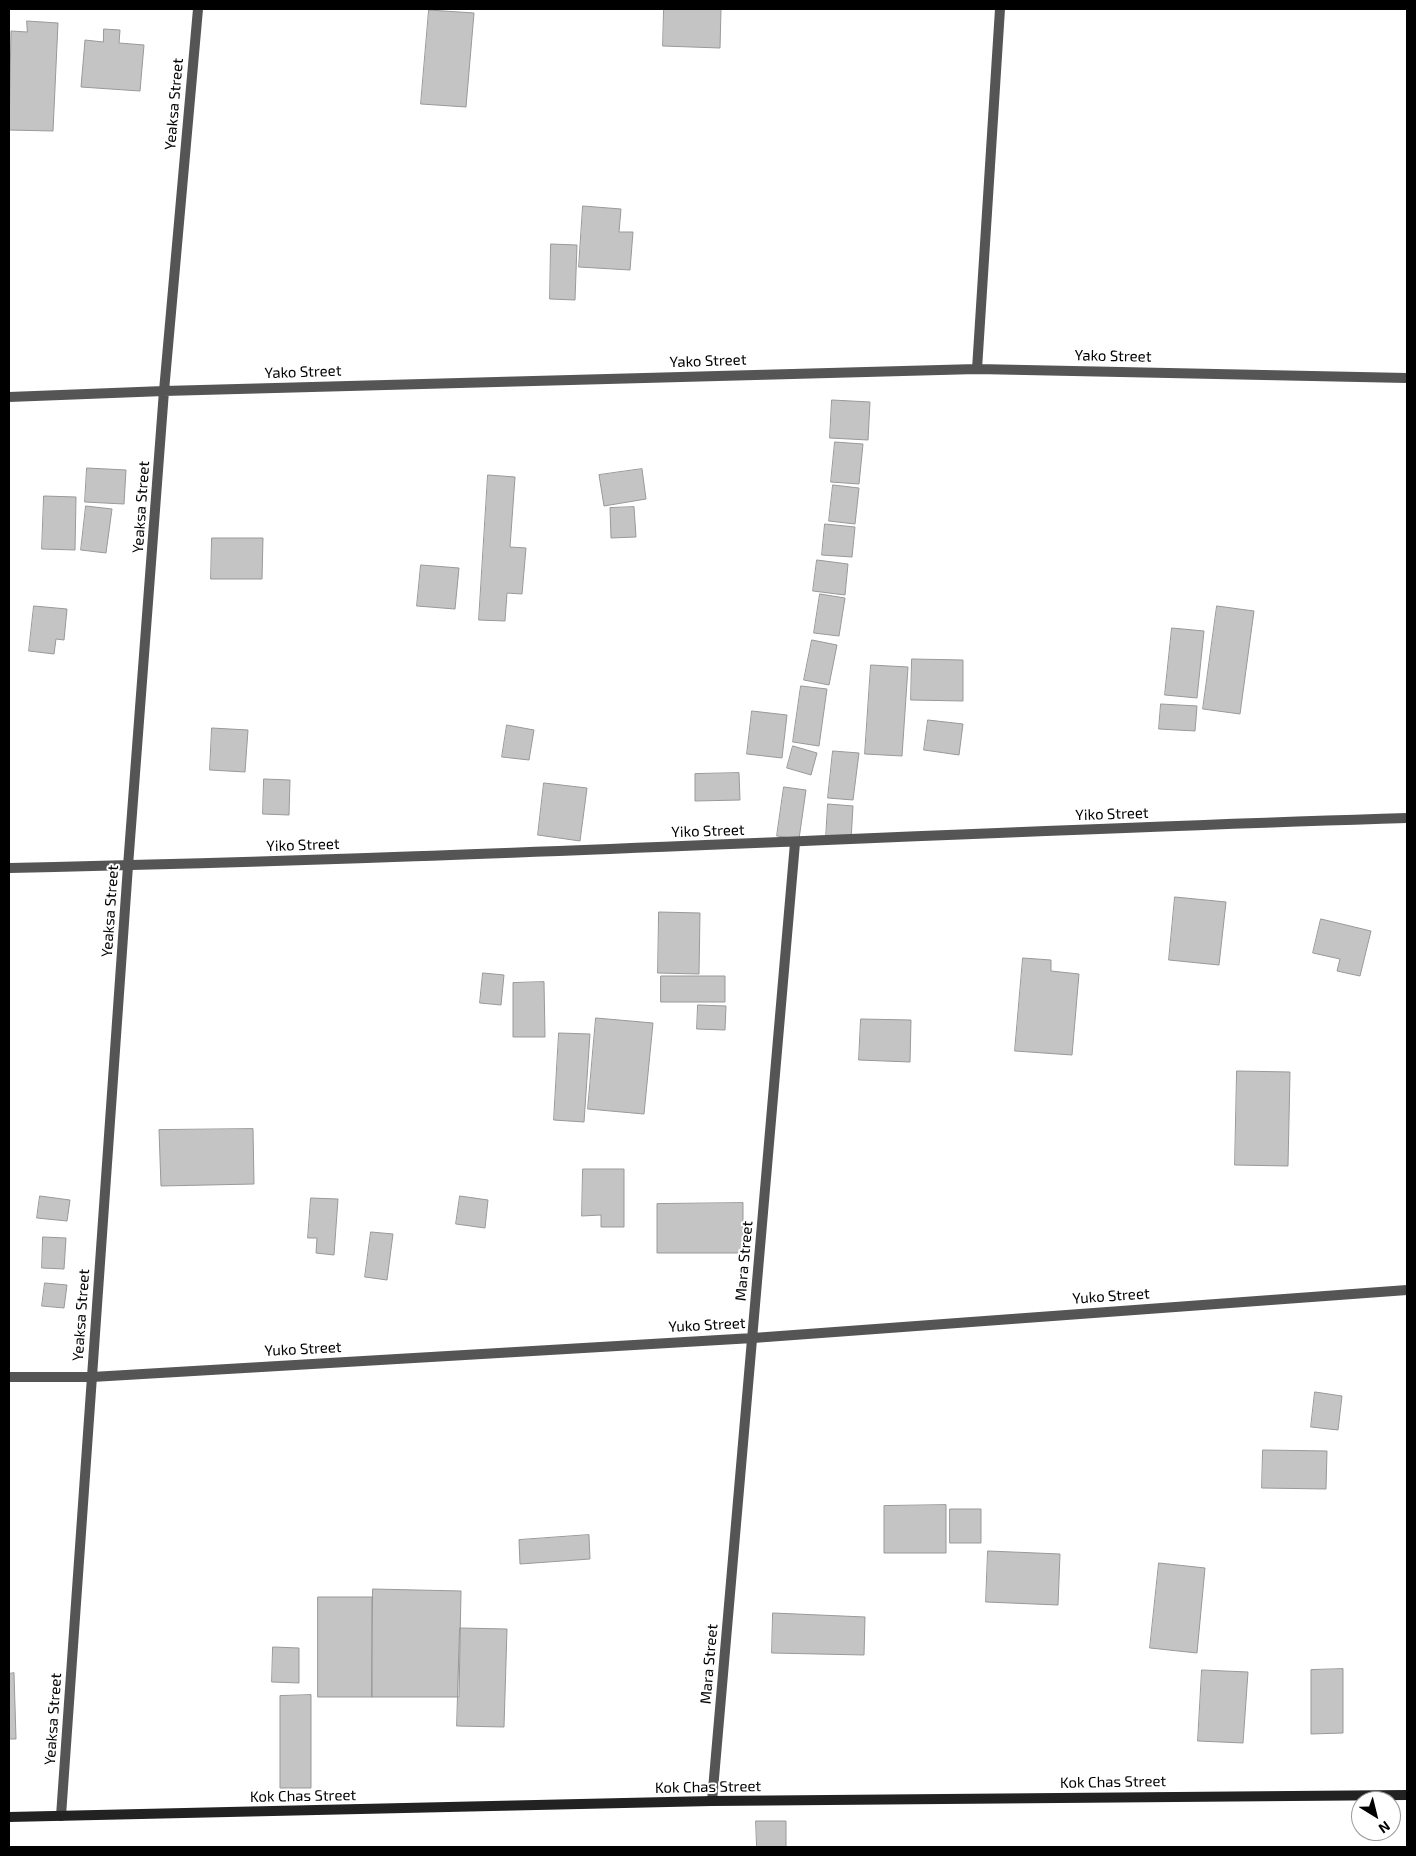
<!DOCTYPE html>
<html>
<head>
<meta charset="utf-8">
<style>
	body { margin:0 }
	#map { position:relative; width:1416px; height:1856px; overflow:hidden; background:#fff; font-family:"Exo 2",sans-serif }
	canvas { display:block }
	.frame { position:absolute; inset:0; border:10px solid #000; pointer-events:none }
	.north { position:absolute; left:1351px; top:1791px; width:50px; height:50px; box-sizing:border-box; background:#fff; border:1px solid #999; border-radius:50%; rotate:144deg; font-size:14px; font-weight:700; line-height:20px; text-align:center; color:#000 }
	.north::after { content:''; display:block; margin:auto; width:18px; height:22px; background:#000; clip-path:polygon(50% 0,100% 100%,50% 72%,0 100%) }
</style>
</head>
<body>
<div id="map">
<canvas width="1416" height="1856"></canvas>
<div class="frame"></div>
<div class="north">N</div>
</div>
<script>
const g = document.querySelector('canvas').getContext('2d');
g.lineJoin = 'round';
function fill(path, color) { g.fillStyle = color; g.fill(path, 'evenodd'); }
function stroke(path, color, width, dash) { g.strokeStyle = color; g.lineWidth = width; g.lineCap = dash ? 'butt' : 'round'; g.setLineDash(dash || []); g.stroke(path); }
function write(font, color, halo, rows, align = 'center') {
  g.font = font + ' "Exo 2",sans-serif'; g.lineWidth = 4; g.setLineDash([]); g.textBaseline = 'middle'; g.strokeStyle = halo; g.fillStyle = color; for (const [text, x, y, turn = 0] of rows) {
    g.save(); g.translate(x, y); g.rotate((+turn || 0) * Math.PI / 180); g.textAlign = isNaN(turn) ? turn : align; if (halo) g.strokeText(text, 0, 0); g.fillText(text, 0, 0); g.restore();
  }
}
const building = new Path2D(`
	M664,9H721L720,48L663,46Z
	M429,10L474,13L466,107L421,104Z
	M27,21L58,23L53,131L9,130L11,31L27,32Z
	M104,29L120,30L119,43L144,45L140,91L81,87L85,40L103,42Z
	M583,206L621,209L619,232H633L630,270L579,267Z
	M551,244L577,245L575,300L550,299Z
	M832,400L870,402L868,440L830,438Z
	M835,442L863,444L859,484L831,482Z
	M87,468L126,470L124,504L85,502Z
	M642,469L646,499L604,506L599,475Z
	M488,475L515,477L510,547L526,548L522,594L507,593L505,621L479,620Z
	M833,485L859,488L855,524L829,521Z
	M44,496L76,497L75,550L42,549Z
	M86,506L112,509L106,553L81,550Z
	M634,507L636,537L611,538L610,508Z
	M825,524L855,527L852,557L822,555Z
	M212,538H263L262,579H211Z
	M817,560L848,564L845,595L813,591Z
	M421,565L459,568L455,609L417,606Z
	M820,594L845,598L839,636L814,633Z
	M34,606L67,609L64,640L56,639L54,654L29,651Z
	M1217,606L1254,611L1240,714L1203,709Z
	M1172,628L1204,631L1197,698L1165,695Z
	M812,640L837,645L829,685L804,680Z
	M912,659L963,660V701L911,700Z
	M871,665L908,667L902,756L865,754Z
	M801,686L827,689L819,746L793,742Z
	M1161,704L1197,706L1195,731L1159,729Z
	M752,711L787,715L782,758L747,754Z
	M928,720L963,724L959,755L924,750Z
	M507,725L534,730L529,760L502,757Z
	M212,728L248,730L245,772L210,770Z
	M793,746L817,753L811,775L787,768Z
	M833,751L859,753L853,800L828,798Z
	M739,773L740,800L695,801V774Z
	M264,779L290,780L289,815L263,814Z
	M544,783L587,788L580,841L538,835Z
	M784,787L806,790L799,839L777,836Z
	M828,804L853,806L851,840L826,838Z
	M1175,897L1226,902L1219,965L1169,960Z
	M659,912L700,913L699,974L658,973Z
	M1321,919L1371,931L1360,976L1337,971L1340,959L1313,953Z
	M1023,958L1051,960V971L1079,974L1072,1055L1015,1051Z
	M483,973L504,975L501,1005L480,1003Z
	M661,976H725V1002H661Z
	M544,982L545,1037H513V983Z
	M698,1005L726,1006L725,1030L697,1029Z
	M596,1018L653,1023L644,1114L588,1109Z
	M861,1019L911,1020L910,1062L859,1060Z
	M559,1033L590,1034L584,1122L554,1120Z
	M1237,1071L1290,1072L1288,1166L1235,1165Z
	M253,1129L254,1184L161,1186L159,1130Z
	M583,1169H624V1227H601V1215L582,1216Z
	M40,1196L70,1200L67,1221L37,1218Z
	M460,1196L488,1200L485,1228L456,1224Z
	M311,1198L338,1199L334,1255L316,1253L317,1238H308Z
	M743,1203V1253H657V1204Z
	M371,1232L393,1234L387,1280L365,1277Z
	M43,1237L66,1238L64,1269L42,1268Z
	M45,1283L67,1285L64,1308L42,1306Z
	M1315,1392L1342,1396L1338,1430L1311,1427Z
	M1263,1450L1327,1451L1326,1489L1262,1488Z
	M946,1505V1553H884V1506Z
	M950,1509H981V1543H950Z
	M589,1535L590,1559L520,1564L519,1540Z
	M988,1551L1060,1554L1058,1605L986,1602Z
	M1159,1563L1205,1568L1197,1653L1150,1648Z
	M373,1589L461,1591L459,1697H372Z
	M318,1597H372V1697H318Z
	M773,1613L865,1617L864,1655L772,1653Z
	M460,1628L507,1629L504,1727L457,1726Z
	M273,1647L299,1648V1683L272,1682Z
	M1343,1669V1733L1311,1734V1670Z
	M1202,1670L1248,1672L1243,1743L1198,1741Z
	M14,1673L16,1739H9V1674Z
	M311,1695V1788H280V1696Z
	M756,1821H786V1847H757Z`);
fill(building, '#c4c4c4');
stroke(building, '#999', 1);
stroke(new Path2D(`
	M977,369L1000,9
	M9,397L164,391L977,369L1407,378
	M9,868C475,859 941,832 1407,818
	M9,1377H92L753,1338L1407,1290
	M712,1801L795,843
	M61,1816L128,866L164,391L198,9`), '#555', 10);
stroke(new Path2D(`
	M9,1817L712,1801L1407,1795`), '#222', 10);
write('15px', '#000', '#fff', [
	["Yeaksa Street",174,104,-85],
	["Yako Street",1113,356,1],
	["Yako Street",708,361,-2],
	["Yako Street",303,372,-2],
	["Yeaksa Street",141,507,-86],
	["Yiko Street",1112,814,-2],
	["Yiko Street",708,831,-2],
	["Yiko Street",303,845,-2],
	["Yeaksa Street",110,911,-86],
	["Mara Street",744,1261,-85],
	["Yuko Street",1111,1296,-4],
	["Yeaksa Street",81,1315,-86],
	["Yuko Street",707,1325,-3],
	["Yuko Street",303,1349,-3],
	["Mara Street",709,1664,-85],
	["Yeaksa Street",53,1719,-86],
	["Kok Chas Street",1113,1782,-1],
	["Kok Chas Street",708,1787,-1],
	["Kok Chas Street",303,1796,-1]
]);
</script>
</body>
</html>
